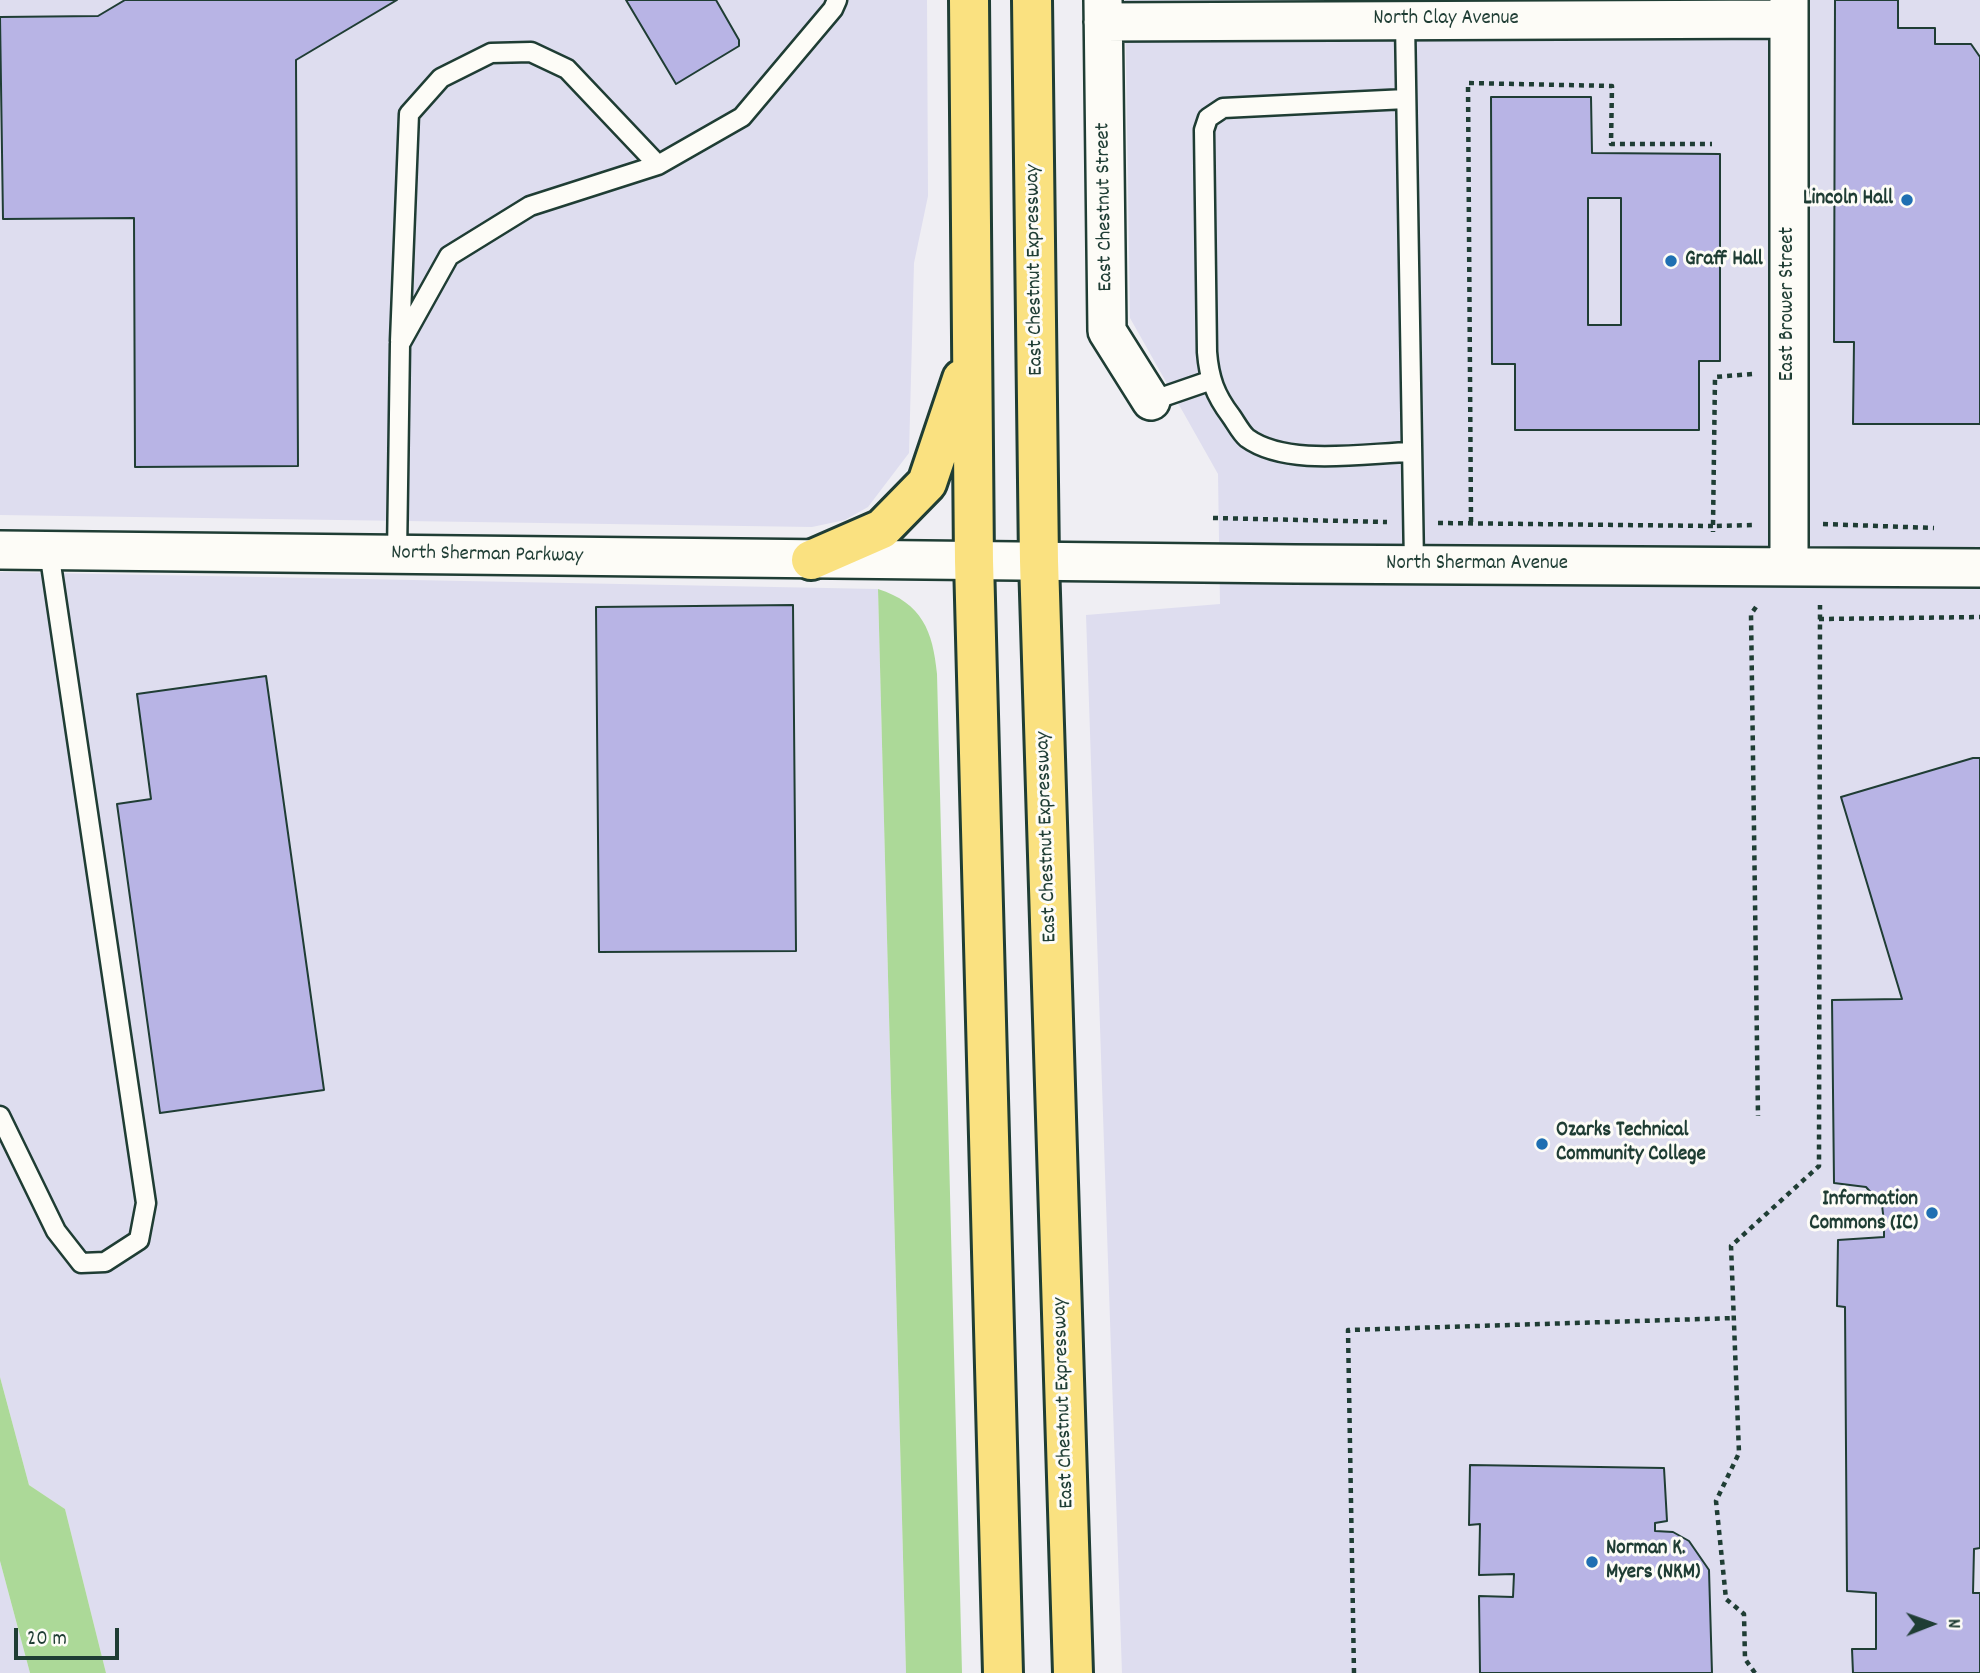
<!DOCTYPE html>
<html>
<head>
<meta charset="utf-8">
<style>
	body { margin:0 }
	#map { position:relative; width:1980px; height:1673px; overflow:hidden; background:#efeef3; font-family:Dekko,sans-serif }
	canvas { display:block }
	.north { position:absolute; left:1896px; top:1589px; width:70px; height:70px; -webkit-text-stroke:5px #fdfcf7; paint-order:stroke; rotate:89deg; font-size:19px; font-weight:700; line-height:28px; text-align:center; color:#1f3d34 }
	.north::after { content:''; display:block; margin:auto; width:24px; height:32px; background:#1f3d34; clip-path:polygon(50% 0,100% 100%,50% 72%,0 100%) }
	.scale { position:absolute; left:14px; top:1628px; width:105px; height:32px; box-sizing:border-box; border:4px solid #1f3d34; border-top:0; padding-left:9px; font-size:21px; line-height:24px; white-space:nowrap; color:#1f3d34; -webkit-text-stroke:5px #fdfcf7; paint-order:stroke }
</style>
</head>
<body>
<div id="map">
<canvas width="1980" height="1673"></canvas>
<div class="north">N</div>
<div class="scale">20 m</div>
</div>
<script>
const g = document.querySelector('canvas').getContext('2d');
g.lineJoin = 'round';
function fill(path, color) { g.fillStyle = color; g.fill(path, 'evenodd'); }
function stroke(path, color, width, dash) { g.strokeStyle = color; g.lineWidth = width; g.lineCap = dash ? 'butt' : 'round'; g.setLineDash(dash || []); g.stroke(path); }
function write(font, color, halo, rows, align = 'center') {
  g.font = font + ' Dekko,sans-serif'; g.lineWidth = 6; g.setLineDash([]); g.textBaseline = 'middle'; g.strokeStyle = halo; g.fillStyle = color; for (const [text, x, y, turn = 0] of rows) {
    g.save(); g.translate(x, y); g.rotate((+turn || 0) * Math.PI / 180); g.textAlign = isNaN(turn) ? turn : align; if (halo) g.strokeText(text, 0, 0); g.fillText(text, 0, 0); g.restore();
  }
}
fill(new Path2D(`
	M0,0H927L928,196L914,263L909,453L868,507L845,520L812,527L0,515Z
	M1125,0H1980V1673H1122L1086,615L1220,604L1218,474L1130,318Z
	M0,572L878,589L906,1673H106L65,1509L29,1485L0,1377Z
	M0,1561L30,1673H0Z`), '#deddef');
fill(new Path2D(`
	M878,589C922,603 933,631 937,674L962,1673H906Z
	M0,1377L29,1485L65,1509L106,1673H30L0,1561Z`), '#acd998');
const building = new Path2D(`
	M125,0H397L296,60L298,466L135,467L134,218L3,219L0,17L98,16Z
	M626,0H716L739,40V46L676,84Z
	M1835,0H1898V28H1935V44H1971L1980,57V424H1853L1854,342H1834Z
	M1491,97H1591L1592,153L1720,154V361H1699V430H1515V364H1492ZM1588,198H1621V325H1588Z
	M793,605L796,951L599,952L596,607Z
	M266,676L324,1090L160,1113L117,804L151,799L137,694Z
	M1973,758H1980V1548L1974,1549L1973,1593H1980V1673H1853L1852,1649H1876V1593L1847,1591L1845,1307L1837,1306L1838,1240L1884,1237V1222L1882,1205L1866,1187L1834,1183L1832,1000L1902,999L1841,797Z
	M1470,1465L1664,1468L1667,1521L1655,1523V1531L1673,1532L1689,1541L1709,1570L1712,1673H1480L1479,1596L1513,1597L1514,1574L1479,1575L1480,1524L1469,1525Z`);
fill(building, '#b8b4e5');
stroke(building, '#1f3d34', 2);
const lane = new Path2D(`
	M1405,21L1414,565
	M1406,99L1223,108L1208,118L1204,130L1207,352C1209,378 1215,395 1231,416C1236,423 1241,433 1247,438C1287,467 1365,453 1412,452
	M400,341L409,114L441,78L491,53L531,52L567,69L658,165
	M1151,401L1209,381
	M397,555L400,344L449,256L530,206L658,165L742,117L833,9L837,0
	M0,1116L56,1231L81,1263L105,1262L139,1240L146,1203L49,551`);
const street = new Path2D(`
	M1103,0L1107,331L1151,401
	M1789,0V565
	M1103,22L1789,19
	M0,550L1295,564L1980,568`);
const primary = new Path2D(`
	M969,0L974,561L1003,1673
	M1032,0L1039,561L1073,1673
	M811,560L882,529L927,483L962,379`);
stroke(lane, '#1f3d34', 23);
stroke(street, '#1f3d34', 42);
stroke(primary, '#1f3d34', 44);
stroke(new Path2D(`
	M1752,374L1715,377L1713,526L1754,525
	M1213,518L1387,522
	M1471,522L1468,83L1612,86L1611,144H1712
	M1438,523L1713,526V532
	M1823,524L1934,528
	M1756,607L1751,614L1758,1116
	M1819,619L1980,617
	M1354,1673L1348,1330L1735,1318
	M1755,1673L1745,1659L1744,1614L1726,1599L1716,1501L1739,1453L1731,1246L1819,1166L1820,605`), '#1f3d34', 4.5, [5, 5]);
stroke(lane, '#fdfcf7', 18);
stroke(street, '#fdfcf7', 37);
stroke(primary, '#fae180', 38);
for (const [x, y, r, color] of [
	[1907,200,7,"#1f6fb2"],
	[1671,261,7,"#1f6fb2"],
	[1542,1144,7,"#1f6fb2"],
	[1932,1213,7,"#1f6fb2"],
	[1592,1562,7,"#1f6fb2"]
]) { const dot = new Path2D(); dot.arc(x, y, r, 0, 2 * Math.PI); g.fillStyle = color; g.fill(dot); stroke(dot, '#fdfcf7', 2.5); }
write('21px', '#1f3d34', '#fdfcf7', [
	["North Clay Avenue",1446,20],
	["East Chestnut Street",1106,207,-91],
	["East Chestnut Expressway",1036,270,-91],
	["East Brower Street",1789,304,-90],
	["North Sherman Parkway",487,556,1],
	["North Sherman Avenue",1477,565],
	["East Chestnut Expressway",1048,837,-92],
	["East Chestnut Expressway",1065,1403,-92]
]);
write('bold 21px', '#1f3d34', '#fdfcf7', [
	["Lincoln Hall",1893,200,"right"],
	["Graff Hall",1685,261],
	["Ozarks Technical",1556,1132],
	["Community College",1556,1156],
	["Information",1918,1201,"right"],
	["Commons (IC)",1918,1225,"right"],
	["Norman K.",1606,1550],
	["Myers (NKM)",1606,1574]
], 'left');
</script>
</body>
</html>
